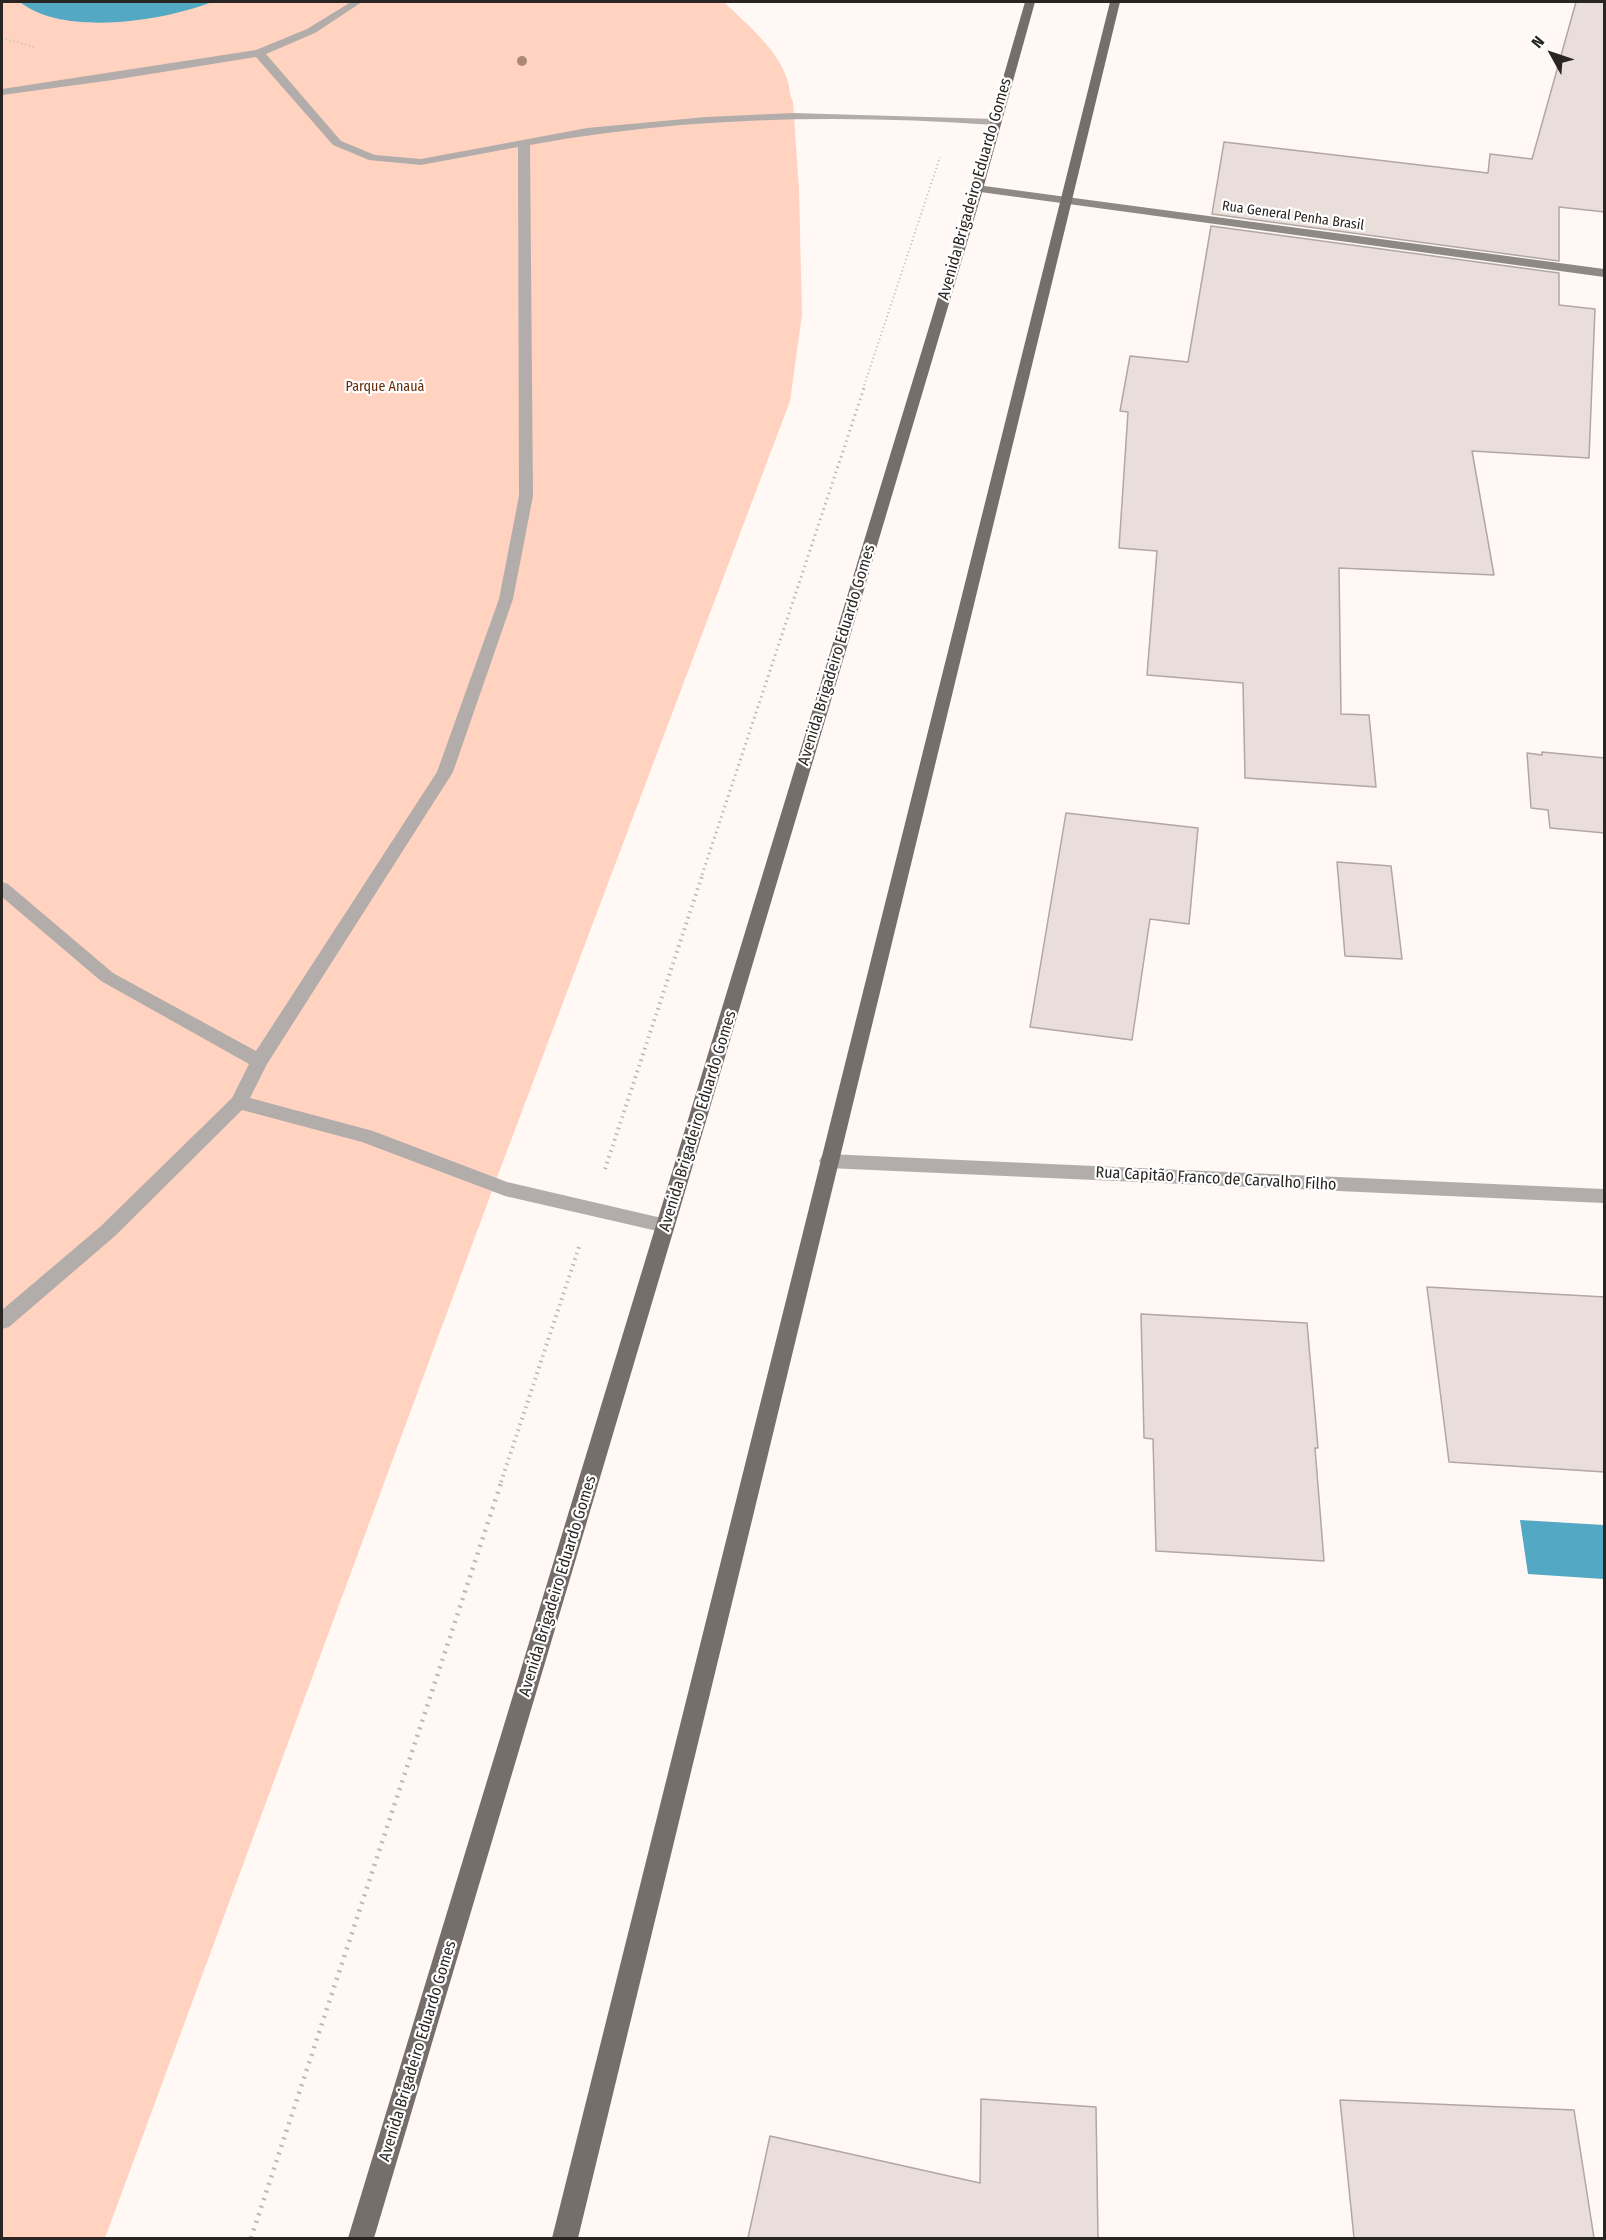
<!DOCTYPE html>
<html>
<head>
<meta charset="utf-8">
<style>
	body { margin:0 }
	#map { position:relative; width:1606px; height:2240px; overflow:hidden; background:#fff8f5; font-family:"Fira Sans Condensed",sans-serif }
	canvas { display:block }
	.frame { position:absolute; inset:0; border:3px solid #292523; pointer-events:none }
	.north { position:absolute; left:1522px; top:24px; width:60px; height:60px; -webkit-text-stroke:4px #fff; paint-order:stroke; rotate:310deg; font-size:16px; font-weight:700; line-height:24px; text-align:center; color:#292523 }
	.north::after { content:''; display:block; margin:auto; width:21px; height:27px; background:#292523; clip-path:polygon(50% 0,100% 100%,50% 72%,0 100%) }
</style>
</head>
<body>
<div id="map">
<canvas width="1606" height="2240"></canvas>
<div class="frame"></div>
<div class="north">N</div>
</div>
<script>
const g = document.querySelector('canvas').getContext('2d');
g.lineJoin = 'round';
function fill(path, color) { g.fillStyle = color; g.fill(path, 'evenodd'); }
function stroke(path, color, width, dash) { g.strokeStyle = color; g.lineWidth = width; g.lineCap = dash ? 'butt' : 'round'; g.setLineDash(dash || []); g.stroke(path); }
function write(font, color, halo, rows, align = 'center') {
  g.font = font + ' "Fira Sans Condensed",sans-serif'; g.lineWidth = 4.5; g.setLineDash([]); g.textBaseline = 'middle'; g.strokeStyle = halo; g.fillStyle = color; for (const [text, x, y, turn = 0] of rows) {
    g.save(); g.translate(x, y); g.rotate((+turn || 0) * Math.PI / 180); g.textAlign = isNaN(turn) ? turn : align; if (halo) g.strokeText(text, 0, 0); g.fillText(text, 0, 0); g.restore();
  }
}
fill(new Path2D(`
	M2,2H724C746,24 777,48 787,79C790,87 789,94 793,102L799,190L802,315L790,401L496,1180L105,2238H2Z`), '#ffd3bf');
fill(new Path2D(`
	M20,2H212C163,21 64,37 20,2Z
	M1520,1520L1604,1525V1579L1528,1574Z`), '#53a8c3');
const building = new Path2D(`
	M1576,2H1605V212L1559,207V261L1212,214L1224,142L1488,173L1490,154L1532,159Z
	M1211,226L1559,273V305L1595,309L1589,458L1472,451L1494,575L1339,568L1341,714L1369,715L1376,787L1245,778L1243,683L1147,675L1157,551L1119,548L1128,412L1120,411L1130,356L1188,362Z
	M1542,752L1605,758V833L1550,828L1548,810L1531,808L1527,753L1542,755Z
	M1066,813L1198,828L1189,924L1150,919L1132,1040L1030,1027Z
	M1337,862L1391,866L1402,959L1345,956Z
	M1427,1287L1605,1297V1472L1449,1462Z
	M1141,1314L1307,1323L1318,1448H1315L1324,1561L1156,1551L1153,1439L1144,1438Z
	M981,2099L1096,2107L1098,2238H748L770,2136L980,2183Z
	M1340,2100L1574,2110L1594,2238H1354Z`);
fill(building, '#e9ded9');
stroke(building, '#b1a7a3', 1.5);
stroke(new Path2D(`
	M2,38L34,47
	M863,389L940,157`), '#beb8b5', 2, [1, 3]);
stroke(new Path2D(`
	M702,875L864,388`), '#beb8b5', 3, [1.5, 4]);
stroke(new Path2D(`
	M605,1169L703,873
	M501,1482L579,1247`), '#beb8b5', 4, [1.5, 4.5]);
stroke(new Path2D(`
	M251,2238L502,1480`), '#beb8b5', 4.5, [2, 6]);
fill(new Path2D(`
	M351,2H362L315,33L266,54L341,141L375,155L421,159L587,128L706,117L793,113L994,119L1000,122L994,125C840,114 682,117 530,145L533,496L513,599L453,772L267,1064L250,1098L373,1131L507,1182L666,1219L673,1221L675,1226L673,1231L666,1233L505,1196L362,1142L242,1110L115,1236L9,1327L2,1329V1310L101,1226L232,1098L249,1064L101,981L2,897V882L8,884L113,973L256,1051L437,772L499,599L519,496L518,147L421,165L369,160L333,145L256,57L113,80L2,95V89L256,50L307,29Z`), '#b2adab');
fill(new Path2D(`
	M828,1154L1604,1189V1203L828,1168L822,1166L819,1161L822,1156Z`), '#b2adab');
fill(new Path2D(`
	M977,185L1604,269V277L973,191V187Z`), '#8f8986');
fill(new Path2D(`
	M1025,2H1035L983,189L374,2238H348L971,189Z
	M1110,2H1120L578,2238H552Z`), '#766e6b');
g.fillStyle = '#ac8873';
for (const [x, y] of [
	[522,61]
]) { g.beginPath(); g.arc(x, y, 5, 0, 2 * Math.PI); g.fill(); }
write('14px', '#292523', '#fff', [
	["Rua General Penha Brasil",1293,216,8]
]);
write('14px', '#682c08', '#fff', [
	["Parque Anauá",385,387]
]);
write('16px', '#292523', '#fff', [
	["Avenida Brigadeiro Eduardo Gomes",975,189,-74],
	["Avenida Brigadeiro Eduardo Gomes",837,655,-73],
	["Avenida Brigadeiro Eduardo Gomes",698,1121,-73],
	["Rua Capitão Franco de Carvalho Filho",1216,1179,3],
	["Avenida Brigadeiro Eduardo Gomes",558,1586,-73],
	["Avenida Brigadeiro Eduardo Gomes",418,2051,-73]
]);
</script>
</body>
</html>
